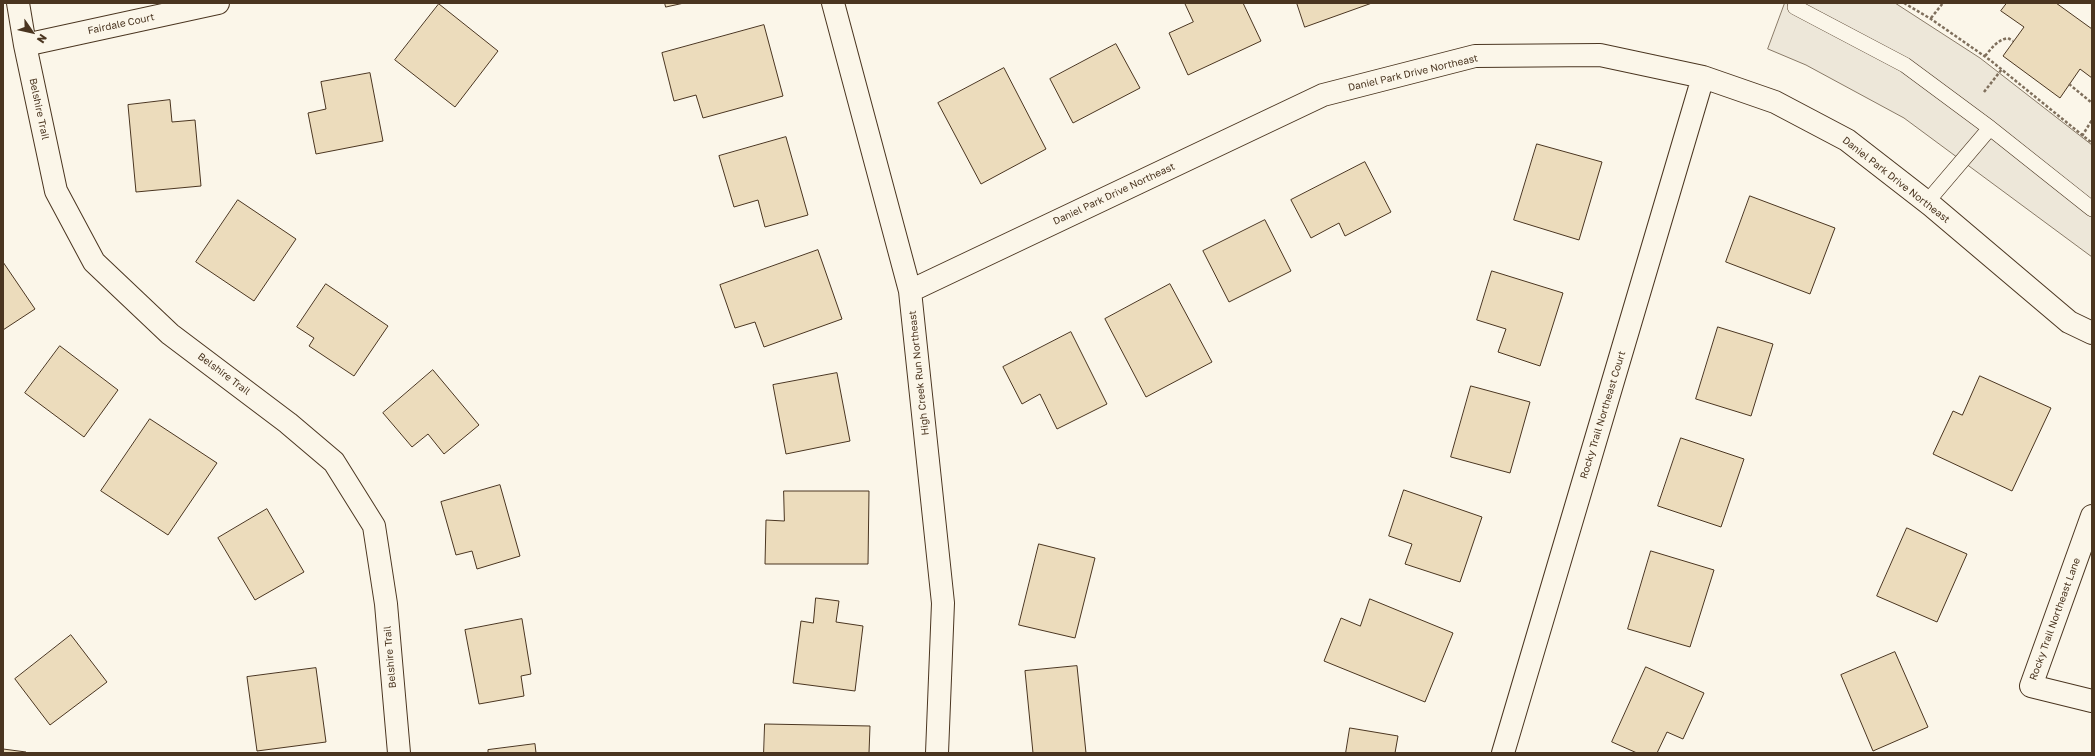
<!DOCTYPE html>
<html>
<head>
<meta charset="utf-8">
<style>
	body { margin:0 }
	#map { position:relative; width:2095px; height:756px; overflow:hidden; background:#fbf6e9; font-family:"Golos Text",sans-serif }
	canvas { display:block }
	.frame { position:absolute; inset:0; border:4px solid #4a3520; pointer-events:none }
	.north { position:absolute; left:12px; top:12px; width:40px; height:40px; -webkit-text-stroke:3px #fbf6e9; paint-order:stroke; rotate:124deg; font-size:11px; font-weight:700; line-height:16px; text-align:center; color:#4a3520 }
	.north::after { content:''; display:block; margin:auto; width:14px; height:18px; background:#4a3520; clip-path:polygon(50% 0,100% 100%,50% 72%,0 100%) }
</style>
</head>
<body>
<div id="map">
<canvas width="2095" height="756"></canvas>
<div class="frame"></div>
<div class="north">N</div>
</div>
<script>
const g = document.querySelector('canvas').getContext('2d');
g.lineJoin = 'round';
function fill(path, color) { g.fillStyle = color; g.fill(path, 'evenodd'); }
function stroke(path, color, width, dash) { g.strokeStyle = color; g.lineWidth = width; g.lineCap = dash ? 'butt' : 'round'; g.setLineDash(dash || []); g.stroke(path); }
function write(font, color, halo, rows, align = 'center') {
  g.font = font + ' "Golos Text",sans-serif'; g.lineWidth = 3; g.setLineDash([]); g.textBaseline = 'middle'; g.strokeStyle = halo; g.fillStyle = color; for (const [text, x, y, turn = 0] of rows) {
    g.save(); g.translate(x, y); g.rotate((+turn || 0) * Math.PI / 180); g.textAlign = isNaN(turn) ? turn : align; if (halo) g.strokeText(text, 0, 0); g.fillText(text, 0, 0); g.restore();
  }
}
const parking = new Path2D(`
	M1785,3H1895L1980,58L2092,145V257L1904,118L1806,65L1768,49Z`);
fill(parking, '#ede7d9');
stroke(parking, '#887966', 1);
const building = new Path2D(`
	M665,3H684L666,7Z
	M1185,3H1243L1261,41L1188,75L1169,33L1193,22Z
	M1297,3H1372L1305,27Z
	M2007,3H2056L2092,29V78L2080,69L2060,98L2003,56L2024,27L2001,11Z
	M439,4L498,51L455,107L395,60Z
	M764,25L783,96L703,118L696,95L674,101L662,53Z
	M1116,44L1140,88L1073,123L1050,79Z
	M1004,68L1046,149L981,184L938,103Z
	M370,73L383,141L316,154L308,113L326,109L321,82Z
	M170,100L172,122L195,120L201,186L136,192L128,105Z
	M786,137L808,215L765,227L758,200L734,207L719,156Z
	M1537,144L1602,162L1579,240L1514,220Z
	M1365,162L1391,212L1345,236L1339,223L1311,238L1291,200Z
	M1750,196L1835,228L1810,294L1726,262Z
	M238,200L296,239L254,301L196,262Z
	M1265,220L1291,271L1229,302L1203,251Z
	M818,250L842,319L764,347L755,322L735,328L720,285Z
	M3,262L35,309L3,330Z
	M1492,271L1563,293L1540,366L1498,352L1506,329L1477,320Z
	M326,284L388,326L354,376L309,346L314,338L297,327Z
	M1170,284L1212,362L1146,397L1105,319Z
	M1718,327L1773,344L1751,416L1696,399Z
	M1071,332L1107,404L1057,429L1040,394L1022,404L1003,367Z
	M60,346L118,390L84,437L25,393Z
	M433,370L479,425L444,454L428,434L412,447L383,413Z
	M837,373L850,441L786,454L773,385Z
	M1980,376L2051,408L2012,491L1933,454L1953,411L1962,415Z
	M1471,386L1530,402L1510,473L1451,457Z
	M150,419L217,463L168,535L101,491Z
	M1681,438L1744,459L1721,527L1658,506Z
	M500,485L520,556L477,569L472,551L456,555L441,502Z
	M1404,490L1482,517L1460,582L1405,564L1412,544L1389,536Z
	M784,491H869L868,564H765L766,520L784,521Z
	M267,509L304,572L255,600L218,538Z
	M1907,528L1967,554L1937,622L1877,596Z
	M1039,544L1095,558L1075,638L1019,625Z
	M1651,551L1714,570L1690,647L1628,629Z
	M816,598L839,601L836,622L863,626L855,691L793,683L801,621L813,623Z
	M1370,599L1453,633L1425,702L1324,661L1341,618L1360,626Z
	M522,619L531,674L521,676L524,696L479,704L465,630Z
	M71,635L107,682L50,725L15,679Z
	M1895,652L1928,727L1873,751L1841,675Z
	M1077,666L1086,753H1033L1025,671Z
	M1646,667L1704,693L1683,739L1667,732L1657,753H1637L1612,742Z
	M316,668L326,742L257,751L247,677Z
	M765,724L870,726L869,753H764Z
	M1350,728L1398,736L1395,753H1346Z
	M535,744L536,753H488V750Z
	M3,749L26,752V753H3Z`);
fill(building, '#ecdcbc');
stroke(building, '#4a3520', 1);
const lane = new Path2D(`
	M1795,7L1905,65L1990,128L2092,209
	M1927,202L1990,128`);
const street = new Path2D(`
	M18,3L25,45L56,191L94,262L170,334L288,423L334,462L374,526L386,604L399,753
	M833,3L910,291L943,603L937,753
	M25,45L218,3
	M910,291L1323,95L1475,56L1600,55L1703,77L1775,102L1847,140L1932,206L2069,322L2092,333
	M2092,516L2031,686L2092,701
	M1503,753L1703,77`);
stroke(lane, '#4a3520', 16);
stroke(street, '#4a3520', 24);
stroke(new Path2D(`
	M1904,3L1931,19L1990,60L2092,143
	M1931,18L1943,3
	M1985,56C1992,48 1997,40 2008,38L2013,41
	M2069,84L2092,103
	M1984,92L2002,69
	M2082,136L2092,120`), '#7f6f5c', 2.5, [3, 2]);
stroke(lane, '#fbf6e9', 15);
stroke(street, '#fbf6e9', 22);
write('10px', '#4a3520', '#fbf6e9', [
	["Fairdale Court",121,24,-12],
	["Daniel Park Drive Northeast",1413,73,-13],
	["Belshire Trail",39,109,78],
	["Daniel Park Drive Northeast",1896,180,38],
	["Daniel Park Drive Northeast",1114,194,-25],
	["High Creek Run Northeast",919,373,-96],
	["Belshire Trail",224,374,37],
	["Rocky Trail Northeast Court",1603,415,-73],
	["Rocky Trail Northeast Lane",2055,619,-70],
	["Belshire Trail",390,657,-95]
]);
</script>
</body>
</html>
